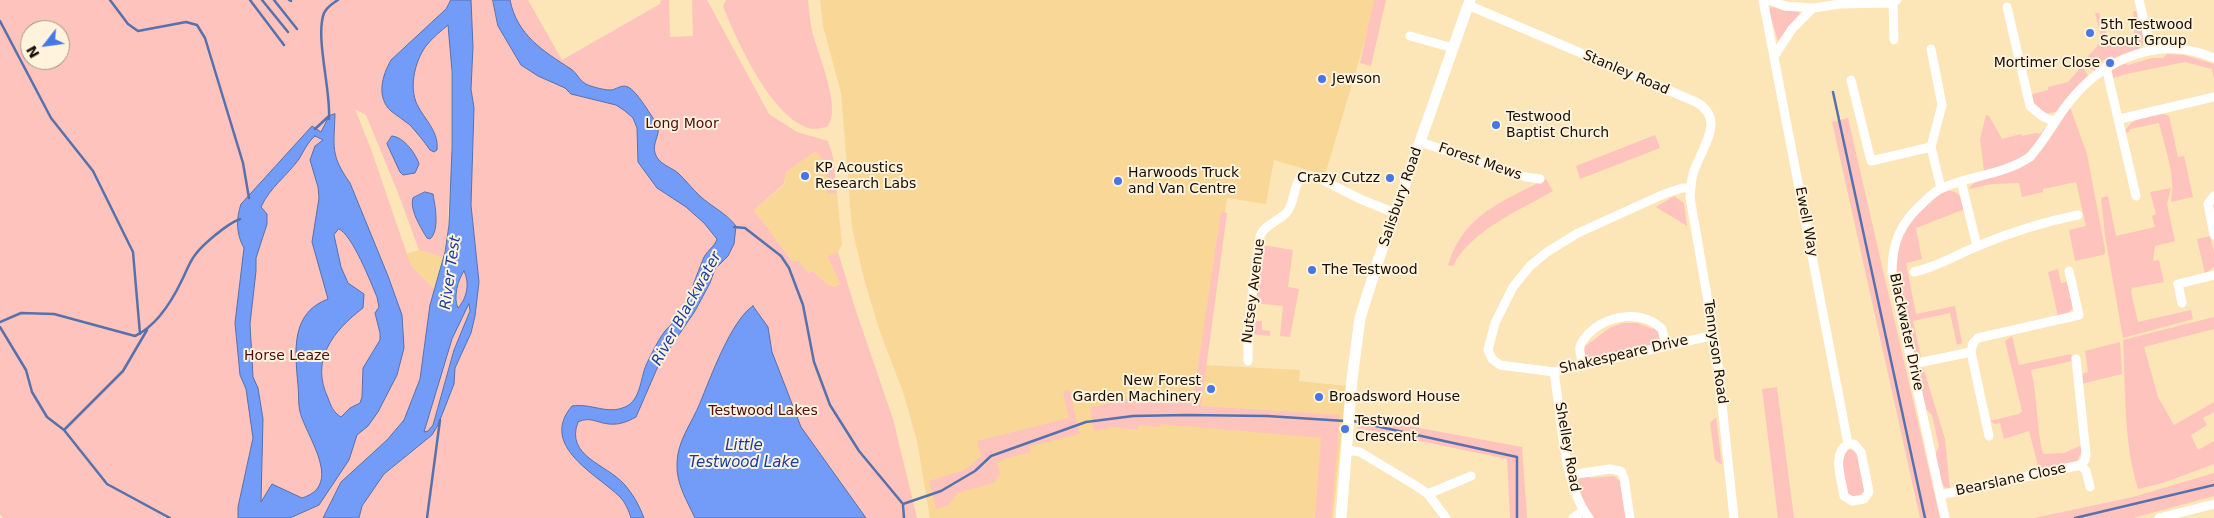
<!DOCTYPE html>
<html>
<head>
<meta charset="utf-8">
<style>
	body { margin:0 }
	#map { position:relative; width:2214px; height:518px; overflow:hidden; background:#fce5b7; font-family:"DejaVu Sans",sans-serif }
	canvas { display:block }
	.north { position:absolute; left:20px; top:20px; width:50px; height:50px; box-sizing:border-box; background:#fff3dd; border:1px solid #a39785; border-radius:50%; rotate:240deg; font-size:14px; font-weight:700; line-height:20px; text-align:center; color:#180e00 }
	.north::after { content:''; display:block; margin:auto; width:18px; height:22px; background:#4676e7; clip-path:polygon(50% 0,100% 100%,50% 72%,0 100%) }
</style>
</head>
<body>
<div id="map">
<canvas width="2214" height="518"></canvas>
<div class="north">N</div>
</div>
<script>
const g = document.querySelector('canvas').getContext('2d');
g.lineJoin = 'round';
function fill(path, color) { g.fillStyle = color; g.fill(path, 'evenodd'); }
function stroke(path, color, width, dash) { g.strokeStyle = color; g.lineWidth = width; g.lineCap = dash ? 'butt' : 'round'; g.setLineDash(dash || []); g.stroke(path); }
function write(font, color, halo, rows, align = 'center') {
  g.font = font + ' "DejaVu Sans",sans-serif'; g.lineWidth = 4; g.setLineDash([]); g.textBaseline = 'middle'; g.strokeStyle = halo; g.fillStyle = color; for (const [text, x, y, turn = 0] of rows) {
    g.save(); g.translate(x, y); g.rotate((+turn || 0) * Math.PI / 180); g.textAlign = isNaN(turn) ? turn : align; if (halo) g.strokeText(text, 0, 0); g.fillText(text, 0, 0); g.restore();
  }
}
fill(new Path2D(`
	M820,0H1377L1325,175L1274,160L1266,204L1227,198L1206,365L1300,370L1299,381L1346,386L1333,518H930L917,441L903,392L879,329L864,279L852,228L841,93L823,26Z
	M816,151L827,167L829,174L827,193H837L842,245L838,252L827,256L840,284L835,287L827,284L813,271L809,273L799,261H792L754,210L784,185L786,172Z
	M419,250L443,257L434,289L411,266L406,254Z`), '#f9d897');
fill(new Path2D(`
	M0,0H451V177L448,213L449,225L443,257L419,250L398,193L366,115L355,109L371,149L411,266L434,289L437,295L432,357L402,436L340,518H3L0,514ZM30,30H60V60H30Z
	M471,0H528L562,60L660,4L661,0H669L670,37L693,36L692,0H707L769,114L797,132L828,141L833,157L837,193L827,194C829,172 828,169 816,151L786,172L784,184L754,210L792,261H799L809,273L813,271L827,284L835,287L840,284L827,256L838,252L855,308L893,419L917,518H641L621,498L635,518H359L362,506L384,474L432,435L454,384L455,368L471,333L475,316L479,282L471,205L474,108L471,89L473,47Z
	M726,0H808C809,10 810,21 812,31C817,52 843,110 827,127C821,128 813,130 808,128C770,115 737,41 723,6Z
	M1374,0H1386L1371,66L1360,63Z
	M1773,7L1785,11L1797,10L1800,13L1778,41L1769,11L1770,8Z
	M2136,11L2138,20L2142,21C2148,52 2140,49 2114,59L2112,56L2098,63V67L2094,70L2090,69L2084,60C2106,39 2102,41 2095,13H2099L2111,46L2135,41L2133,27L2136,26L2133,12Z
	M2167,54L2184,55L2214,64V79L2212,69L2185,62L2126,74L2111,79L2112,70L2124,63L2128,65L2152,58H2163Z
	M2082,66L2088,75L2058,111L2047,114L2034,106L2031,97L2033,94L2048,90V87L2068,82Z
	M2070,107L2087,154L2105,249V254L2102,255L2075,261L2069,230L2086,226L2076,182L2043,189V192L2022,197L2019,183L1992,184L1969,189C1974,177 2005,175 2018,169C2043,156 2055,130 2070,107Z
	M2163,114L2169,116L2178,157L2184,156L2193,197L2171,202C2176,176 2165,148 2159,123L2130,129L2129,132L2125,133C2129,117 2150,117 2163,114Z
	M1986,115L1989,116L2002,139L2021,134L2022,136L2036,133L2040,134L2045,128V131C2024,160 2018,162 1984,171L1980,139Z
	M1848,118L1940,518H1920L1832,122Z
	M1655,135L1660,148L1580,179L1576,166Z
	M1546,179L1553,191C1520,210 1470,231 1453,266L1448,265C1463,215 1503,201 1546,179Z
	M2171,188L2167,204L2175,241L2155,246L2153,261L2159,260L2164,282L2132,288L2131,292L2138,322L2191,310L2193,319L2123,338L2105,236L2101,198L2108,196L2116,236L2155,227L2152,216L2156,214L2150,192Z
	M1947,191C1960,190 1962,199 1965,209L1916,228L1922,259L1906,263L1916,314L1955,306L1962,343L1957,345L1950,313L1913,321L1921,357L1912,351L1911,345L1913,339L1905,303C1900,299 1899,293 1898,286C1889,254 1904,225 1928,204C1934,199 1939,194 1947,191Z
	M1674,196L1684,203L1687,226L1656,207Z
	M1221,212L1227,213L1201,406L1340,415L1331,518H1315L1321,438L1161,424L1160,427L1139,425L1137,430L1113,427L1094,431L1090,408L1130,398L1193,399Z
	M2210,236L2214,252V267L2205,274L2197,239Z
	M1262,245L1293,250L1288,287L1299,289L1290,337L1280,336L1283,306L1253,303Z
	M2058,269L2061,283L2066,282L2071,285L2073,308L2067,314L2058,316L2048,272Z
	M464,270C470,284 467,298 458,308C454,298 458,279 464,270Z
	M469,303L470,311L454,350L433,425L428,432H423L452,339Z
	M2214,317V329L2144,347L2158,397L2174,425L2214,402V412L2203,418L2207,425L2191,435L2198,450L2214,441V464L2163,483L2138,489C2123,440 2126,390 2123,340Z
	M1253,321H1262V330L1270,331V336L1252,334Z
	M1623,323H1637L1653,329L1654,326L1658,329L1660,342L1658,344L1587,361L1584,359V343L1587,345L1611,327Z
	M2012,336L2019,365L2071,354L2072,361L2031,370C2038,398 2036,427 2043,454L2064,453L2082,445V451L2077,461L2039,470L2029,431L2004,439L2000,423L1995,424L1990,421L2019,414L2022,411L2005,341Z
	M2120,342L2122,374L2081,384V378L2084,373L2088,372L2085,351Z
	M1923,367L1945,439L1950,489L1944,487L1941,481L1935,455L1939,446L1932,415L1925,408L1918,375Z
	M1777,387L1794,518H1778L1762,389Z
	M1069,389L1080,434L1030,446L1031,452L997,461L1000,474L994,483L957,493L949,505L936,509L929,481L965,470L981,456L977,441L1069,418L1063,392Z
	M1360,417L1522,447L1527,518H1510L1507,459L1357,428Z
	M1716,417L1722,465L1715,460L1710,423Z
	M1849,449L1857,452L1865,491L1858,497L1848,495L1846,491C1845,480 1836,457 1849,449Z
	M2214,473V496L2133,518H2034L2133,497Z
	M1588,475L1591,478L1614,476L1623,484L1627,518H1594L1584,506L1577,483L1579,477Z`), '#fec3bd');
const water = new Path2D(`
	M451,0H471L473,47L471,89L474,108L471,205L479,282L475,316L471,333L455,368L454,384L438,425L432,435L384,474L362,506L359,518H323L341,482L387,440L404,420L420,379L430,305L445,252L449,225L452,149V71L448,25C441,31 432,38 426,46C414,62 408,91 419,108C427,122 439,133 437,150L434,152L430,150C424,141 417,133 410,125C404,120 397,116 391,111C376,97 382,76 391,60L446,9ZM464,271C470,283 467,298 458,308C453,298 458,279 464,271ZM469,304L470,311L454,350L433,425L428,431L424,432L452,339Z
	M493,0H510C517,35 543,51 571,69C577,73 580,82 588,85C593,87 604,90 610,90C616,90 621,84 628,87C637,91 652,117 658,126C660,136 652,143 655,153C658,164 671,167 678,173C686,180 692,189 700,196C712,207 726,213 736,226L734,244L728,256L715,269L710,283L695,311L659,364L636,417C627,422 619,425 609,424C597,423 590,416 578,422C565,456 606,464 624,484C633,494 639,505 644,518H631C629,511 625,502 620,497C598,475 538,446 572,406C592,403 607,415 625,407C642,400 640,375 648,361C653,351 658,340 665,331C670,325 676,321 680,314C690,296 696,276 704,257C708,250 715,246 717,239L704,223L686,207L657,188L638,162L637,128L633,118L625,111L616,105L571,94L565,88L538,76L521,65L498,26Z
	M335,114C334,147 330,155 350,183L388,276L402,315L404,348L397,375L378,412L368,426L357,435L349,460L319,505L290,518H238V507L253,438L246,389L240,375L235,323L244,248C236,234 236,219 241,204L312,126L321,132L329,116ZM315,136L323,140L315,146L310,160L318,187L319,198L312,242L328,299C290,313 295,352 298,385C299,395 298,403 300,412C307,438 344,485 302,498L272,484L261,502L263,419L258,388L253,377L250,324L256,271V258L267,224V214L261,207C270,187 287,176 299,159C304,151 307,143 315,136ZM339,229C352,234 371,283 377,297L379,307L375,313L380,333V340L363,368L362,397L360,403L350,408L341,417C333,412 331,406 328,398C310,360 333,331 363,308L364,294L348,283L341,267L334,235Z
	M392,136C404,137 416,154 419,164L415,173L403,175L400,172L387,144Z
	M425,192L433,194C435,206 440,230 430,239L427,238C421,228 409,209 413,198Z
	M753,306L768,327L772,352L801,427L866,518H695C687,501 676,483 677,464C677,441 692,423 700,403C710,379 731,320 753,306Z`);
fill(water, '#729cf7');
stroke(water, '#5771ad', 1);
stroke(new Path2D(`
	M110,0L128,24L138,31L186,22L197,25L205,38L243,163L249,198
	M250,0L284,45
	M262,0L288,32
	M274,0L297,29
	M289,0L291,1
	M0,21L51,118L93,171L133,252L140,334
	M1833,92L1925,518
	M329,119C331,90 315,37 324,13C327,7 333,3 338,0
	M315,129L329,116
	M734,227L745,228L781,256L789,268L803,305L814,362L830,405L859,451L903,504L941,491L975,471L991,456L1086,422L1133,416L1187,415L1267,416L1345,421
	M0,322L21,313L54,314L135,336C156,326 172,301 182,280C186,272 189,263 195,255C203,244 227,224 240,219
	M0,327L26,370L32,392L47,417L64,430L107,484L170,518
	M1353,421L1517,457V518
	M64,430L123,371L147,330
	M903,505L904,518
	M427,518L440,420
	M2075,518L2214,485`), '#5771ad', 2.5);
stroke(new Path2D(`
	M1763,0L1848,444
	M1769,0L1785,6L1813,8
	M2139,0L2151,50
	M1893,2L1894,40
	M1468,5L1696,102C1728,120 1700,149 1693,174C1691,181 1691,190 1690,197L1716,348L1734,518
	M2007,7L2030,106L2042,116L2055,122
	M1410,36L1453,48
	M1775,55L1792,29L1813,8L1840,4L1889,3L1897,0
	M2106,67L2136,196
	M1851,80L1871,161L1931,147L1942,105L1931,49
	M2120,119L2214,97
	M1420,142L1526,177L1540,179
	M1931,147L1941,188
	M1961,181L1977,246
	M1691,188H1682L1664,194L1578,233L1547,252L1530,266L1513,287L1495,323L1488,350L1492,359L1500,365L1554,372L1714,335
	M2214,196L2208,204L2214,235
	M1914,272C1937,267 1956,255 1978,246C2011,232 2043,222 2078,215
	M2182,303L2178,284L2214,275
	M1971,352L1989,436
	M1248,361V326L1260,236C1264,225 1279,221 1287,212C1295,202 1293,188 1300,178L1309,176L1317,177L1360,199L1395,213
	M1913,364L1971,352L1973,343L1978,338L2079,315L2069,271
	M1583,366C1582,360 1579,353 1580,347C1581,342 1585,338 1588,334C1607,315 1641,309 1662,329L1666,346
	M1554,372C1561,414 1563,485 1589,518
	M1848,444H1854L1861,452L1869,492L1864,499L1852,501L1844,496C1842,480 1831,454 1848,444Z
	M1347,450L1360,452L1418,487L1428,494L1446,518
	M2081,465L2086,471L2090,487
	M1570,475L1610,469L1621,471L1624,478L1630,518
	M1428,494L1471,476
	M1940,495L2081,465L2085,460L2086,454L2076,359
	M1573,518L1583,511
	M1945,518L1892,273C1892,242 1900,223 1924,202C1929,197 1935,191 1942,188C1971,175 2003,175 2030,157C2045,140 2055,119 2070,101C2104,58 2161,35 2214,58
	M2159,518L2214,504`), '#fff', 9);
stroke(new Path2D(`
	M1341,518L1352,379L1360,318L1379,258L1470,0`), '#fff', 11);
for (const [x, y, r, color] of [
	[2090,33,5,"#4676e7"],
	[2110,63,5,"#4676e7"],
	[1322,79,5,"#4676e7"],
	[1496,125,5,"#4676e7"],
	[805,176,5,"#4676e7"],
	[1390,178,5,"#4676e7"],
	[1118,181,5,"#4676e7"],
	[1312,270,5,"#4676e7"],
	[1211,389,5,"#4676e7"],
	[1319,397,5,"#4676e7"],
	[1345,429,5,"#4676e7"]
]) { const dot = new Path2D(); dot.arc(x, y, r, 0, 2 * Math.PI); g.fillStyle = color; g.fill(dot); stroke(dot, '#fff3dd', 2); }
write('14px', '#180e00', '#fff3dd', [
	["5th Testwood",2100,25],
	["Scout Group",2100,41],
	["Mortimer Close",2100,63,"right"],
	["Jewson",1332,79],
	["Testwood",1506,117],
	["Baptist Church",1506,133],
	["KP Acoustics",815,168],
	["Research Labs",815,184],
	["Harwoods Truck",1128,173],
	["and Van Centre",1128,189],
	["Crazy Cutzz",1380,178,"right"],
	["The Testwood",1322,270],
	["New Forest",1201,381,"right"],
	["Garden Machinery",1201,397,"right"],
	["Broadsword House",1329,397],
	["Testwood",1355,421],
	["Crescent",1355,437]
], 'left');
write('14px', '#180e00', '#fff3dd', [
	["Stanley Road",1626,73,23],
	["Forest Mews",1480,162,19],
	["Salisbury Road",1401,197,-71],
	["Ewell Way",1806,222,79],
	["Nutsey Avenue",1254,291,-83],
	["Blackwater Drive",1906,332,78],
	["Tennyson Road",1715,352,82],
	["Shakespeare Drive",1624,355,-13],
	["Shelley Road",1567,447,80],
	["Bearslane Close",2011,480,-12]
]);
write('14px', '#520a0e', '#fff3dd', [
	["Long Moor",682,124],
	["Horse Leaze",287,356],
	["Testwood Lakes",763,411]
]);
write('italic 15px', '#163ca4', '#fff3dd', [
	["River Test",451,273,-82],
	["River Blackwater",687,309,-61],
	["Little",744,446],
	["Testwood Lake",744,463]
]);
</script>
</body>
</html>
